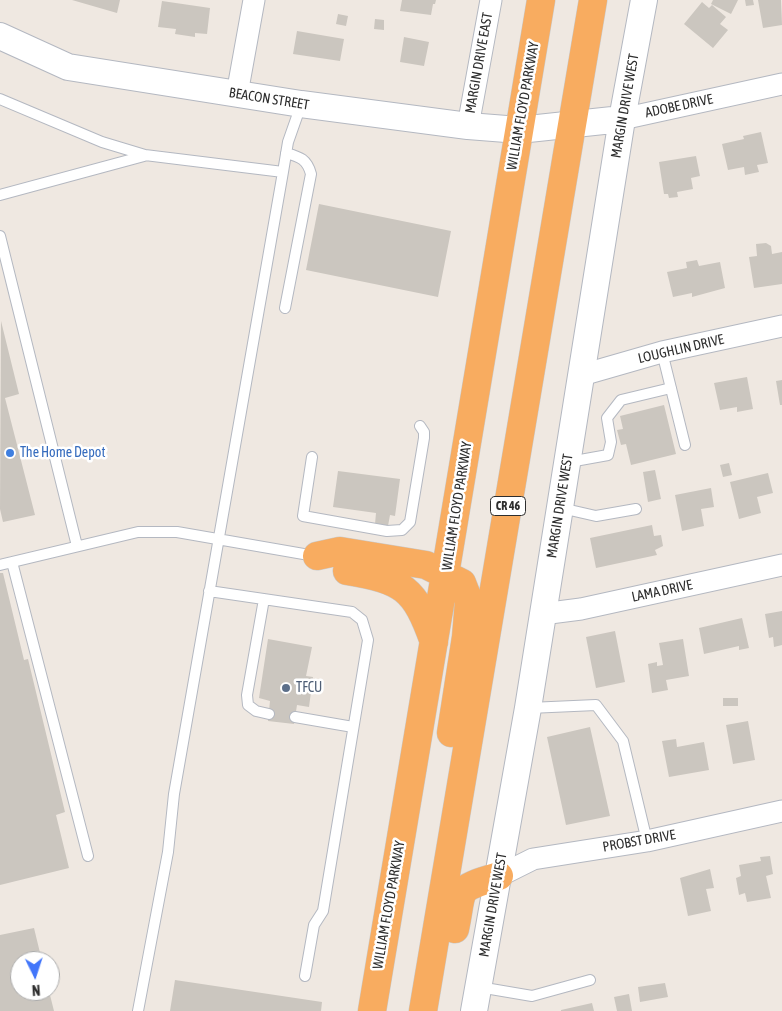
<!DOCTYPE html>
<html>
<head>
<meta charset="utf-8">
<style>
	body { margin:0 }
	#map { position:relative; width:782px; height:1011px; overflow:hidden; background:#efe8e1; font-family:"Asap Condensed",sans-serif }
	canvas { display:block }
	.north { position:absolute; left:10px; top:951px; width:50px; height:50px; box-sizing:border-box; background:#fff; border:1px solid #ababab; border-radius:50%; rotate:176deg; font-size:14px; font-weight:700; line-height:20px; text-align:center; color:#2e2e2e }
	.north::after { content:''; display:block; margin:auto; width:18px; height:22px; background:#4276fa; clip-path:polygon(50% 0,100% 100%,50% 72%,0 100%) }
</style>
</head>
<body>
<div id="map">
<canvas width="782" height="1011"></canvas>
<div class="north">N</div>
</div>
<script>
const g = document.querySelector('canvas').getContext('2d');
g.lineJoin = 'round';
function fill(path, color) { g.fillStyle = color; g.fill(path, 'evenodd'); }
function stroke(path, color, width, dash) { g.strokeStyle = color; g.lineWidth = width; g.lineCap = dash ? 'butt' : 'round'; g.setLineDash(dash || []); g.stroke(path); }
function write(font, color, halo, rows, align = 'center') {
  g.font = font + ' "Asap Condensed",sans-serif'; g.lineWidth = 5; g.setLineDash([]); g.textBaseline = 'middle'; g.strokeStyle = halo; g.fillStyle = color; for (const [text, x, y, turn = 0] of rows) {
    g.save(); g.translate(x, y); g.rotate((+turn || 0) * Math.PI / 180); g.textAlign = isNaN(turn) ? turn : align; if (halo) g.strokeText(text, 0, 0); g.fillText(text, 0, 0); g.restore();
  }
}
fill(new Path2D(`
	M72,0H120L117,13Z
	M402,0H436L435,4H433L431,15L400,11Z
	M713,0H738L731,14L711,4Z
	M745,0H753L754,5L746,6Z
	M758,0H781L782,25L763,28Z
	M162,1L210,8L207,34L195,33V37L175,34L176,29L158,27Z
	M702,2L709,8L712,5L726,17L720,24L728,30L713,48L684,24Z
	M338,14L348,16L346,26L336,24Z
	M375,19L384,20V30L374,29Z
	M297,31L344,39L340,61L293,54Z
	M404,37L429,42L424,66L400,62Z
	M761,132L768,163L757,165L759,172L745,175L744,167L728,170L722,144L744,139L743,136Z
	M696,156L700,176L691,178L693,189L677,192L678,197L669,198L668,194H664L659,162Z
	M319,204L451,231L438,297L306,270Z
	M766,243L771,246L772,254L782,252V284L754,288L749,257L757,256L756,244Z
	M697,260L699,266L720,262L725,288L692,297V293L673,297L667,272L687,268L686,262Z
	M1,321L19,394L5,398L35,515L3,522L0,509Z
	M747,377L753,409L737,412V407L720,410L714,383Z
	M782,380V405H780L776,381Z
	M664,405L676,454L631,465L626,444L621,445L617,430L623,429L620,416Z
	M729,463L732,475L723,477L720,465Z
	M655,470L661,499L648,502L643,472Z
	M338,471L400,479L395,516L390,515L388,526L375,524L376,513L333,507Z
	M768,473L773,493L757,497L761,513L739,519L730,482Z
	M711,488L714,507L701,509L704,526L682,531L675,495Z
	M652,525L654,536L661,535L663,546L655,550L657,555L596,568L590,538Z
	M0,573H3L24,660L28,659L65,812L56,815L69,868L0,885Z
	M782,611V645L774,647L773,637L769,638L765,614Z
	M742,618L749,648L739,650V646L704,654L699,628Z
	M615,631L625,682L596,688L586,637Z
	M268,639L312,647L306,676L313,677L309,707L297,705L294,724L268,721L270,701L259,698Z
	M683,639L689,676L666,680L668,690L652,693L648,664L657,662V666L663,665L659,643Z
	M723,698H738V706H723Z
	M748,721L755,760L733,764L726,725Z
	M590,727L610,816L566,825L547,737Z
	M676,739L677,747L704,742L709,770L669,777L662,741Z
	M770,856L773,874L766,876L771,898L747,902L745,893L739,895L736,878L741,876L739,865L761,861L760,857Z
	M710,869L714,888L706,889L711,911L688,916L680,878Z
	M34,928L42,961H20V991H49L54,1011H0V935Z
	M175,980L322,1002L321,1011H170Z
	M665,983L668,997L640,1002L638,987Z
	M629,994L632,1011H617L614,997Z
	M592,1003L594,1011H561V1010Z`), '#cbc6bf');
const service = new Path2D(`
	M0,99L102,142L145,155L283,172
	M0,195L144,156
	M0,236L77,546
	M285,308L311,174C307,159 300,157 286,153
	M662,352L685,445
	M312,457L303,516L387,531L402,530L410,522L424,438V432L420,426
	M569,462L608,455L611,442L607,418L621,400L671,388
	M561,508L596,516L636,509
	M12,562L88,856
	M0,565L138,532H177L315,556
	M209,591L352,612L362,620L368,640L323,911L314,925L305,976
	M264,599L247,695L248,705L256,711L269,714
	M529,708L596,705L623,741L647,841
	M295,717L353,727
	M479,987L532,996L590,980
	M138,1011L168,852L174,794L283,172L288,142L301,105`);
const minor = new Path2D(`
	M237,94L254,0
	M622,119L782,84
	M468,126L491,0
	M582,375L662,352L782,326
	M542,614L581,609L782,565
	M499,876L533,859L647,841L782,811`);
const tertiary = new Path2D(`
	M0,36L68,67L301,104L468,126L519,130L622,119
	M474,1011L528,708L622,119L644,0`);
const trunk = new Path2D(`
	M317,556L340,551L426,565L462,583L469,601L466,637L451,733
	M347,571C403,580 415,588 434,642
	M455,929C464,886 454,890 499,876
	M372,1011L541,0
	M423,1011L593,0`);
stroke(service, '#b4b8c1', 12);
stroke(minor, '#b4b8c1', 23);
stroke(tertiary, '#b4b8c1', 28);
stroke(trunk, '#c9c9c9', 29);
stroke(service, '#fff', 10);
stroke(minor, '#fff', 21);
stroke(tertiary, '#fff', 26);
stroke(trunk, '#f8ac60', 28);
for (const [x, y, r, color] of [
	[10,453,5,"#3f7fe0"],
	[286,688,5,"#5c6f8a"]
]) { const dot = new Path2D(); dot.arc(x, y, r, 0, 2 * Math.PI); g.fillStyle = color; g.fill(dot); stroke(dot, '#fff', 2); }
for (const [x, y, w] of [
	[508,506,35]
]) { const box = new Path2D(); box.roundRect(x - w / 2, y - 9.5, w, 19, 4); g.fillStyle = '#fff'; g.fill(box); stroke(box, '#2e2e2e', 1); }
write('bold 12px', '#2e2e2e', null, [
	["CR 46",508,506]
]);
write('14px', '#2e2e2e', '#fff', [
	["MARGIN DRIVE EAST",479,63,-80],
	["BEACON STREET",269,99,9],
	["WILLIAM FLOYD PARKWAY",523,106,-80],
	["MARGIN DRIVE WEST",625,106,-80],
	["ADOBE DRIVE",679,106,-12],
	["LOUGHLIN DRIVE",681,349,-13],
	["WILLIAM FLOYD PARKWAY",457,506,-81],
	["MARGIN DRIVE WEST",560,506,-81],
	["LAMA DRIVE",662,591,-12],
	["PROBST DRIVE",639,841,-10],
	["WILLIAM FLOYD PARKWAY",389,905,-80],
	["MARGIN DRIVE WEST",493,905,-80]
]);
write('14px', '#366cbe', '#fff', [
	["The Home Depot",20,453]
], 'left');
write('14px', '#4e5e75', '#fff', [
	["TFCU",296,688]
], 'left');
</script>
</body>
</html>
